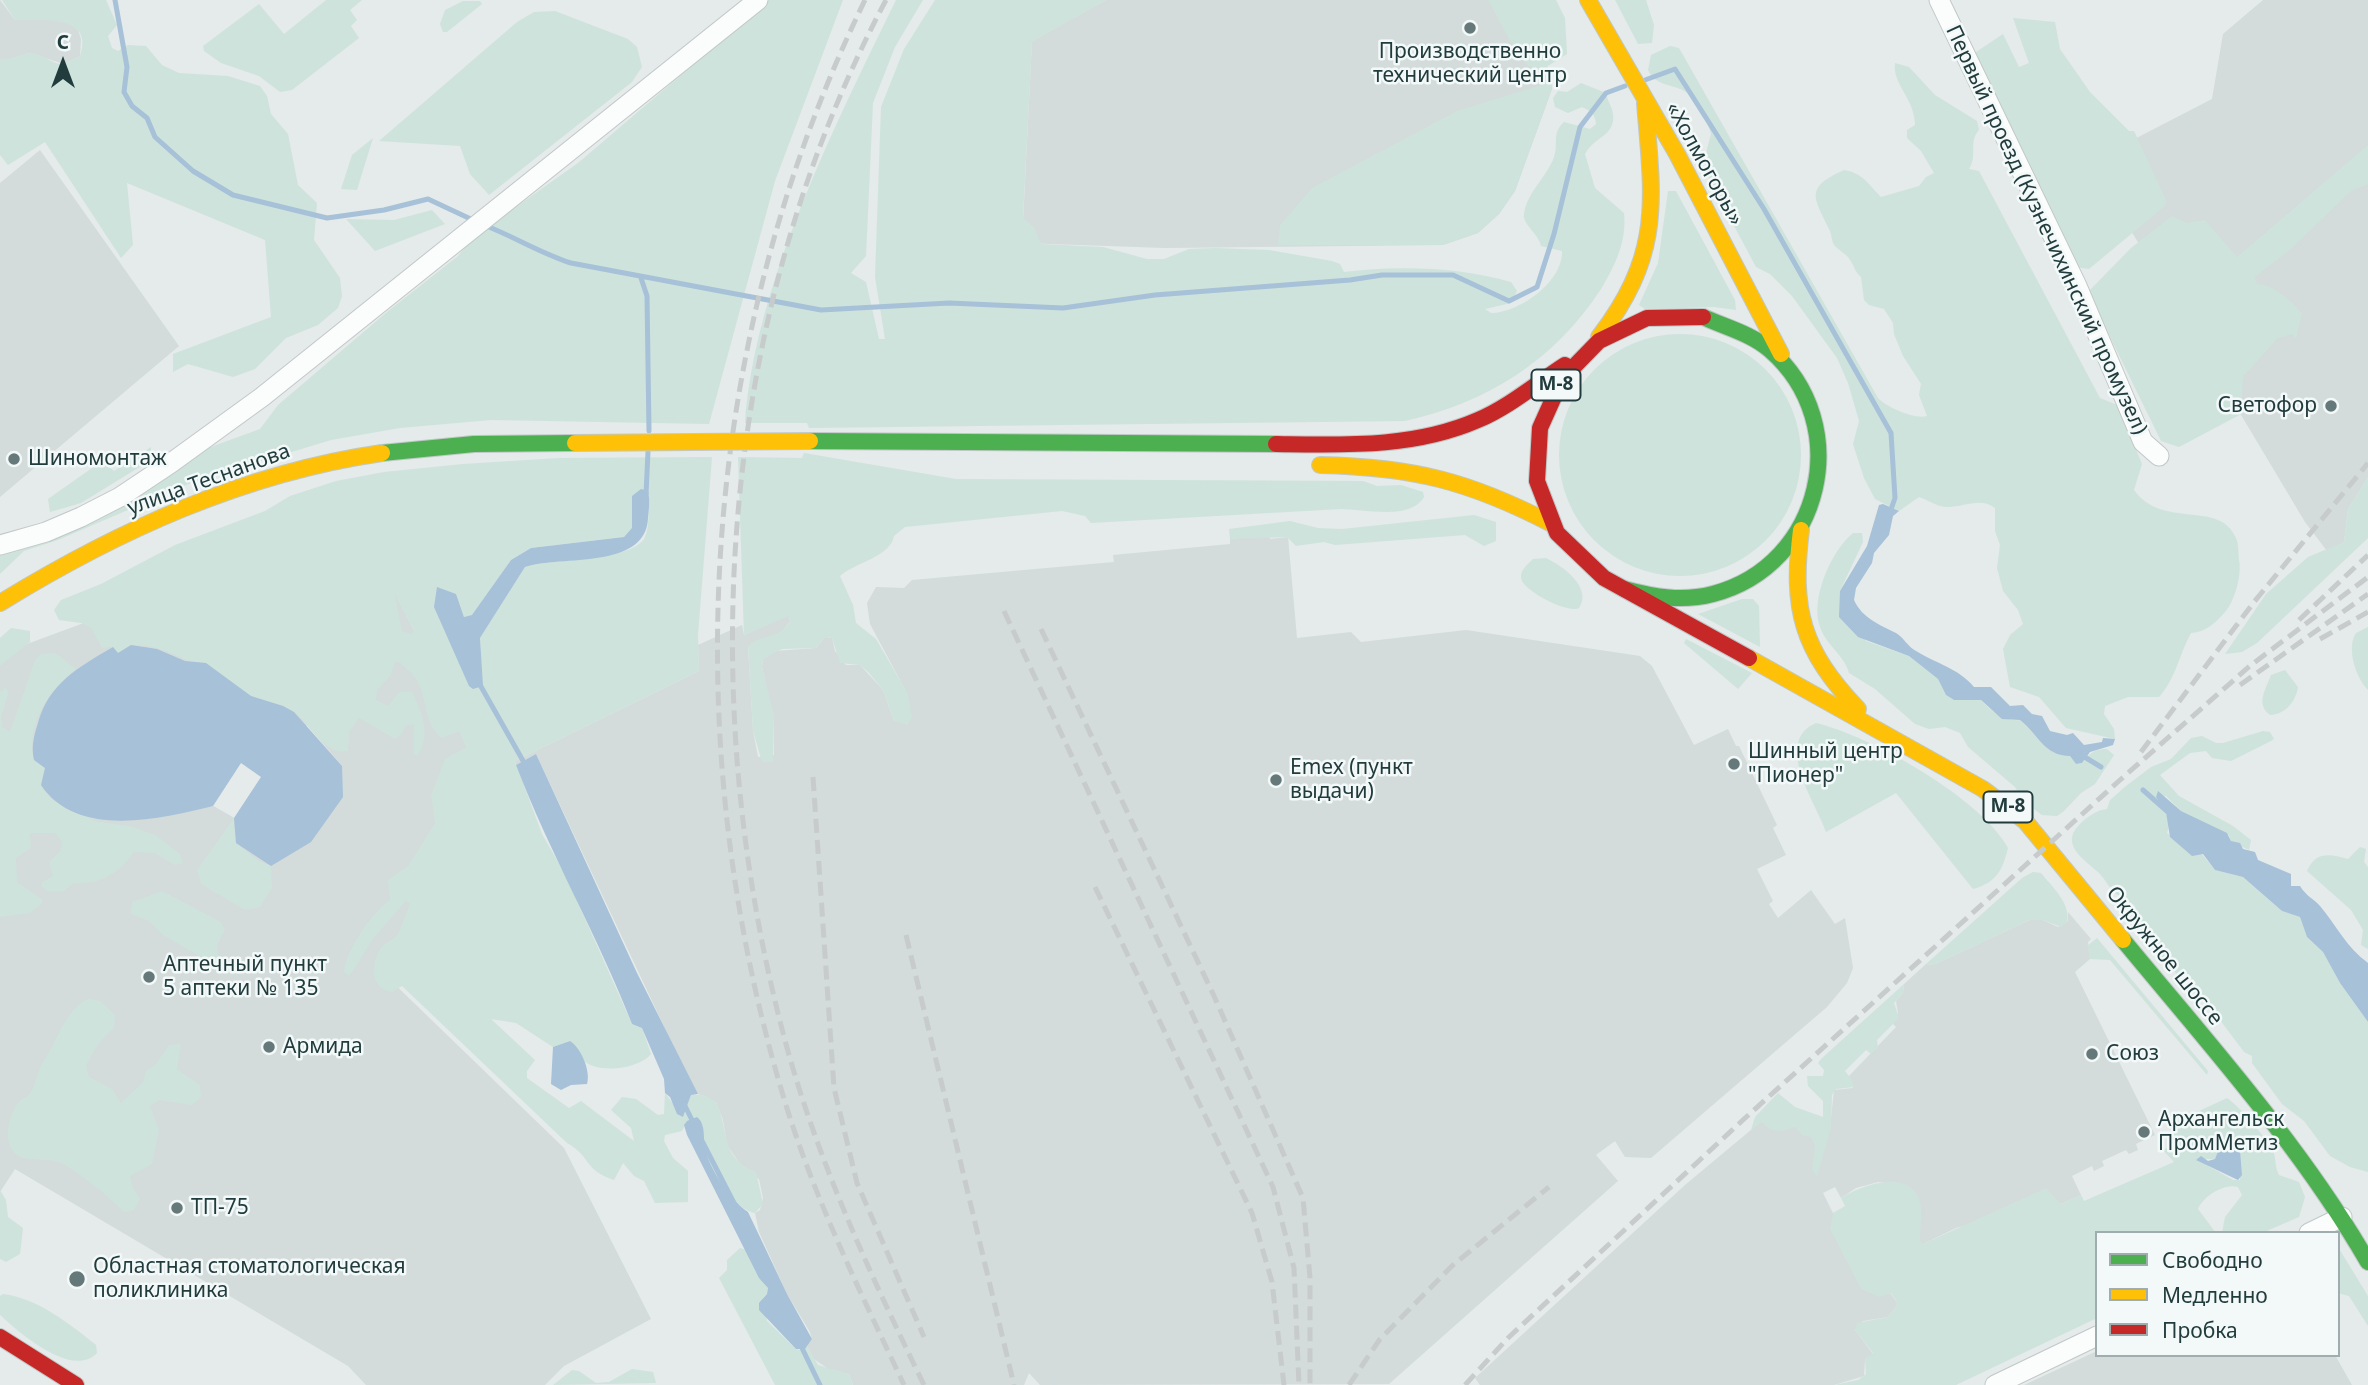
<!DOCTYPE html>
<html>
<head>
<meta charset="utf-8">
<style>
	body { margin:0 }
	#map { position:relative; width:2368px; height:1385px; overflow:hidden; background:#e5eaea; font-family:"Noto Sans",sans-serif }
	canvas { display:block }
	.legend { position:absolute; left:2095px; top:1231px; width:245px; height:126px; box-sizing:border-box; background:#f3f9f8; border:2px solid #9fadae; margin:0; padding:9px 12px; list-style:none; font-size:21px; color:#223c3e }
	.legend li { display:flex; align-items:center; gap:14px; height:35px }
	.legend b { width:35px; border:2px solid #9fadae }
	.north { position:absolute; left:28px; top:28px; width:70px; height:70px; -webkit-text-stroke:5px #f3f9f8; paint-order:stroke; rotate:0deg; font-size:19px; font-weight:700; line-height:28px; text-align:center; color:#223c3e }
	.north::after { content:''; display:block; margin:auto; width:24px; height:32px; background:#223c3e; clip-path:polygon(50% 0,100% 100%,50% 72%,0 100%) }
</style>
</head>
<body>
<div id="map">
<canvas width="2368" height="1385"></canvas>
<ul class="legend">
<li><b style="height:9px;background:#4caf50"></b>Свободно</li>
<li><b style="height:9px;background:#ffc107"></b>Медленно</li>
<li><b style="height:9px;background:#c62828"></b>Пробка</li>
</ul>
<div class="north">С</div>
</div>
<script>
const g = document.querySelector('canvas').getContext('2d');
g.lineJoin = 'round';
function fill(path, color) { g.fillStyle = color; g.fill(path, 'evenodd'); }
function stroke(path, color, width, dash) { g.strokeStyle = color; g.lineWidth = width; g.lineCap = dash ? 'butt' : 'round'; g.setLineDash(dash || []); g.stroke(path); }
function write(font, color, halo, rows, align = 'center') {
  g.font = font + ' "Noto Sans",sans-serif'; g.lineWidth = 5; g.setLineDash([]); g.textBaseline = 'middle'; g.strokeStyle = halo; g.fillStyle = color; for (const [text, x, y, turn = 0] of rows) {
    g.save(); g.translate(x, y); g.rotate((+turn || 0) * Math.PI / 180); g.textAlign = isNaN(turn) ? turn : align; if (halo) g.strokeText(text, 0, 0); g.fillText(text, 0, 0); g.restore();
  }
}
fill(new Path2D(`
	M0,0L15,20L53,19L69,23L78,30L81,39L80,56L64,64L29,53L12,60L0,59Z
	M1106,0H1519L1550,73L1552,89L1515,191L1499,214L1478,233L1443,245L1165,248L1022,243L1032,41Z
	M2263,0H2368V477L2348,509L2344,542L2327,551L2305,522L2090,162L2212,99L2223,34Z
	M40,150L179,346L0,497V183Z
	M1269,535L1270,539L1288,537L1297,638L1351,632L1361,642L1466,630L1640,656L1652,666L1694,745L1728,729L1736,746H1739L1777,825L1773,828L1786,855L1757,869L1773,901L1769,904L1778,918L1811,890L1835,924L1845,918L1853,968L1847,983L1827,1007L1651,1158L1625,1157L1615,1141L1596,1155L1618,1181L1389,1384L1040,1385L1029,1373L1024,1385H853L849,1374L830,1370L814,1359L807,1346L812,1339L810,1332L787,1294L759,1232L755,1213L760,1210L763,1198L759,1179L743,1168L727,1145L723,1120L716,1102L698,1094L692,1086L536,754L516,765L515,761L699,671L698,645L742,625L744,635L789,615L790,621L782,632L748,647L753,731L758,757L774,755V722L762,667L763,659L775,651L816,648L825,637L832,638L835,651L846,665H860L883,690L894,721L908,695L870,624L867,603L876,587L904,588L912,580L1114,562L1113,555L1230,544V539Z
	M173,590L395,593L414,631L471,756L383,973L564,1148L651,1319L564,1366L545,1385H366L348,1366L15,1169L0,1192V654ZM307,725L342,766L234,818L213,806Z
	M2068,912L2091,939L2088,942L2090,959L2075,972L2155,1135L2136,1144L2138,1150L2129,1154L2126,1150L2102,1161L2104,1166L2094,1171L2092,1166L2072,1176L2081,1195L2061,1204L2055,1200L1956,1228L1923,1244H1920L1919,1200L1903,1185L1878,1182L1856,1188L1841,1198L1835,1187L1823,1193L1833,1213L1898,1304L1888,1317L1863,1321L1855,1330L1873,1354L1865,1359L1864,1376L1834,1385H1480L1475,1378L1685,1185L1782,1104L1830,1128L1834,1090L1853,1088L1849,1076L1896,1027L1893,1024L1898,1013L1896,1001L1903,993L1904,984L1926,964L1933,965L2030,920H2043L2058,927L2068,921Z
	M2097,1351V1355H2335L2352,1385H2024Z`), '#d3dbdb');
fill(new Path2D(`
	M2,0H106L117,25L108,36L112,48L118,51L128,45L146,46L162,65L179,73L228,76L260,86L267,96L271,114L288,134L298,185L317,203L314,240L340,278L342,296L338,308L318,325L286,338L255,369L233,377L188,364L173,372V354L271,317L265,240L127,183L133,245L121,258L45,142L8,165L0,155V59C13,60 20,53 32,53C44,54 52,65 64,64L80,56C95,12 38,22 15,20Z
	M326,0H362L350,10L357,20L351,26L359,38L292,90L280,92L259,76L221,63L204,51L203,46L259,4L284,34Z
	M769,0H843L775,181L709,424L491,420L400,428L331,440L193,482L58,540L24,551L0,574V550L208,448L260,429L278,405L387,312L458,256L472,238L578,163Z
	M896,0H923L895,47L873,103L866,256L851,273L866,282L879,339H885L875,277L881,107L904,49L935,0H1106L1032,42L1023,218L1034,227L1041,244L1103,247L1147,259H1164L1189,249L1215,248L1269,250L1332,261L1340,264L1344,272C1396,265 1461,267 1511,282L1517,291L1511,303L1485,309L1491,313C1519,313 1563,282 1562,251L1541,246C1539,234 1522,224 1524,214C1527,192 1547,177 1554,157C1559,142 1551,134 1564,122L1590,129L1596,124C1595,114 1591,111 1582,107L1568,113L1555,107L1553,98L1558,91L1567,92L1581,83L1606,93C1607,99 1610,104 1612,109C1619,136 1595,135 1585,154L1595,188L1624,213C1627,241 1615,266 1601,289C1555,360 1487,403 1405,421L809,428L807,423H745C755,284 835,125 896,0Z
	M1488,0H1556L1565,18L1567,54L1543,69L1528,66L1515,50Z
	M1615,0H1646L1654,25L1652,43L1638,44Z
	M463,1H480L482,4L447,32H443L440,24L445,10Z
	M555,11L628,39L637,47L642,67L632,82L489,195L470,174L460,146L379,141L517,22L534,12Z
	M2013,18L2055,22L2060,49L2090,92L2129,131H2134L2166,200L2165,206L2089,269L2075,267L1974,60L1976,52L2003,34L2019,67L2029,63Z
	M1670,46L1679,48L1878,398C1886,407 1916,420 1927,416L1919,395L1921,384L1903,356L1894,334L1893,323L1884,309L1869,305L1864,300L1861,277C1854,271 1855,267 1850,260C1847,254 1838,250 1834,245C1831,240 1832,234 1829,229C1814,197 1804,188 1844,170C1863,173 1868,184 1881,197L1919,186L1926,177L1934,173L1921,151L1907,138V130L1915,125C1915,99 1892,84 1895,63L1909,67L1935,95L1977,121L1979,130C1968,142 1978,155 1969,169L1979,171L2100,398L2117,405L2142,464L2134,490C2162,530 2220,499 2236,538C2239,545 2238,553 2239,560C2242,574 2235,600 2226,611C2216,622 2207,632 2191,633C2179,655 2176,678 2159,697H2128L2105,706L2104,714L2114,729L2115,739L2066,728L2039,697L2010,687L2003,649L2010,635L2023,624L2018,610L2003,591L1997,568L2000,545L1995,531V508C1979,495 1958,511 1940,506C1933,504 1926,499 1919,497L1899,511L1875,499L1864,478L1853,444L1859,421L1848,383L1837,358L1792,296L1770,274L1756,267L1708,177L1706,153L1711,134C1708,123 1699,103 1690,95C1675,82 1657,89 1648,70L1651,55Z
	M1548,83L1552,84V89L1515,191L1499,214L1478,233L1443,245H1278L1280,225L1312,188L1457,111Z
	M373,138L357,190L341,189L352,155Z
	M2368,145V184L2351,191L2291,249L2255,277L2257,284C2273,284 2293,302 2302,314L2296,339L2292,334L2278,338L2243,377L2242,400L2247,411L2179,447L2161,441L2088,292L2131,248L2172,216L2187,223L2205,220L2237,257Z
	M1668,191H1676L1735,300L1736,310L1714,307L1645,309L1639,305L1658,263Z
	M432,210L445,224L375,251L346,219L394,220Z
	M1559 455a121 121 0 1 1 242 0a121 121 0 1 1-242 0Z
	M151,447V460L81,503L50,512L48,499L102,461L114,471Z
	M804,453L956,479L1363,481L1377,486L1401,485L1423,492L1424,497C1410,521 1363,509 1341,509L1091,523L1085,516L1062,511L905,527L894,536C890,557 856,562 840,576L853,605L856,623L876,639L908,694L912,718L907,725L894,721L883,690L869,673L860,665L840,663L832,638L825,637L816,648L782,649L763,659L762,667L774,715L773,762H762L753,731L748,647C760,633 780,640 790,621L789,616L744,635L738,457L802,458Z
	M712,457L698,635L699,671L515,761L542,834L565,874L632,1024L642,1028L651,1054C639,1069 596,1075 582,1059C576,1053 577,1046 570,1041L553,1047L516,1023L491,1019L535,1060L527,1071V1078L569,1108L581,1101L634,1141L631,1128L611,1110L622,1097L636,1099L658,1115L664,1114L665,1093L683,1117L691,1095H704L716,1102C730,1131 719,1157 756,1172L763,1204L755,1213C730,1209 696,1149 703,1126L687,1121L682,1131L665,1135L664,1141L673,1158L688,1171V1202L655,1203L644,1181L634,1176L623,1163L614,1180C583,1170 592,1157 567,1143L402,986L392,992C370,989 370,964 381,948C385,942 393,941 397,935C403,926 406,914 410,904L406,901L373,939L353,971L349,976L344,972C345,951 373,911 390,900L388,880L408,866L435,823L431,795L445,759L467,747L459,731L442,738C424,725 427,700 418,682C414,674 405,668 399,662H395L391,675L377,690L376,700L388,706L399,692H412C422,712 432,736 417,756L414,754V724L405,726L402,734L395,739L359,718L349,732L348,751C325,756 310,725 294,712C281,702 264,702 249,695C221,680 164,640 132,646C127,646 122,651 118,654L113,647L102,648L91,628L81,623L59,620L54,610L61,600L101,584L175,545L265,511L290,496L336,481L384,472L463,464L559,458ZM649,494C648,506 650,526 645,537C635,561 549,559 525,567L480,638L482,680L456,594L464,617L473,615L511,560L531,548L624,537L632,529V496ZM395,595L414,631L411,634L402,631Z
	M2368,477V538L2257,643L2242,652L2225,654L2266,594L2308,557L2344,542L2348,509Z
	M1474,515L1496,522V541L1484,546L1465,535L1335,545L1324,542L1296,546L1287,537L1230,539L1229,529L1290,521L1318,528L1342,529Z
	M1853,533H1862L1863,542L1840,591L1866,641L1909,656L1938,679L1946,695L1954,700H1981C1990,711 2006,722 2020,720C2037,734 2045,756 2070,756L2076,764L2082,763C2090,753 2094,749 2107,749L2114,755L2095,784L2081,793L2064,811L2057,816L2042,815L2023,801L2015,787L1968,747L1960,733L1945,727L1929,729L1915,724L1875,689L1849,673C1845,656 1826,645 1820,627C1810,599 1831,551 1853,533Z
	M1546,558C1563,566 1593,588 1579,608C1568,614 1523,591 1521,578C1520,570 1528,564 1533,559Z
	M1742,599H1753L1759,606L1760,647L1698,614Z
	M2368,627V690C2356,678 2346,648 2356,633Z
	M11,628L30,631V642L0,666V638Z
	M1686,639L1752,673L1738,689L1684,643Z
	M55,653L76,669C49,689 26,725 34,760L45,768L41,785L50,798L95,821L134,827L157,836L180,854L183,863L175,865L155,853L134,852C120,872 102,885 73,883L64,891H47L41,886L42,882L53,876L49,862L61,850L62,842L55,833H30L31,848L16,858L17,882L42,899V904L30,913L0,917V692L5,688L9,691L1,717L2,727L10,732L35,660L41,654Z
	M2285,670L2298,687C2296,701 2285,715 2270,715C2255,704 2266,689 2271,675Z
	M1816,723C1871,736 1982,799 2008,848C2002,871 1997,882 1973,889L1896,793L1826,832C1817,804 1772,742 1816,723Z
	M2263,731L2270,732L2274,739L2271,741L2231,761L2212,758L2206,751L2190,753L2160,775L2179,796L2233,826L2251,840L2249,850L2231,841L2229,835L2181,811L2166,796L2156,797C2163,807 2173,821 2167,833L2191,855L2201,853L2215,870L2243,877L2282,911L2300,917L2307,937L2323,952L2340,983L2368,1022V1172L2350,1167L2330,1156L2304,1121L2282,1104L2252,1063V1056L2244,1052L2208,1004L2198,1000L2192,985L2181,979L2159,954L2151,933L2141,926L2135,906C2129,901 2123,898 2116,894C2110,889 2105,879 2099,873C2086,861 2059,845 2079,825C2087,817 2096,810 2107,809L2110,800L2126,786L2151,767L2171,759L2191,738L2202,736L2216,743H2223Z
	M234,818L236,843L259,861L271,866L272,888L260,907L245,910L201,884L197,870Z
	M2360,847L2366,849L2364,862L2368,867V949L2361,945L2363,930L2351,910L2307,871C2316,851 2329,854 2348,859Z
	M2033,872L2041,873C2053,888 2071,903 2067,923L2061,927L2043,920H2030L1933,965L1926,964L2022,878Z
	M162,891L221,922L225,930L217,945V954L229,962L234,976L163,935L149,921L131,914L132,902Z
	M2097,938L2208,1071L2207,1075L2110,960L2090,959L2087,946Z
	M1904,984L1903,993L1894,1003L1899,1018L1877,1040L1878,1048L1871,1054L1866,1050L1845,1071L1852,1080L1854,1087L1836,1089L1832,1095L1831,1128L1817,1177L1812,1169L1815,1145L1811,1137L1802,1135L1795,1127C1783,1132 1771,1134 1762,1122L1751,1130L1755,1117L1778,1093L1795,1107L1823,1117V1101L1808,1086L1807,1076H1823L1824,1070L1818,1063L1822,1058Z
	M88,999L101,1001L115,1015L114,1028L98,1044L86,1065L89,1077L112,1089L121,1103L143,1082L146,1071L156,1064L169,1045L181,1044L177,1069L200,1085L201,1097L192,1105L160,1100L150,1106L159,1130L152,1164L130,1176L133,1188L140,1199L134,1210L124,1212C107,1195 85,1177 65,1165C51,1157 38,1162 23,1158C0,1151 7,1116 19,1102C23,1098 28,1097 31,1092C36,1082 37,1072 43,1062C57,1042 65,1009 88,999Z
	M2227,1098C2237,1104 2272,1144 2274,1153C2276,1162 2275,1167 2279,1175L2299,1182L2305,1197L2299,1217L2262,1233H2222L2225,1217L2242,1195L2238,1187C2225,1183 2203,1196 2198,1209L2216,1233H2097V1318L1956,1385H1834L1858,1380L1866,1374L1865,1359L1873,1353L1855,1330L1857,1323L1888,1317L1898,1304L1891,1293L1880,1297L1861,1289L1830,1229L1833,1213L1845,1206L1841,1198C1859,1186 1911,1167 1920,1202C1923,1213 1920,1229 1920,1241L1923,1244L2046,1188L2061,1204L2081,1195L2084,1201L2174,1162L2163,1150L2177,1143L2169,1125ZM2222,1141L2233,1143L2240,1151V1180H2233L2196,1159H2215Z
	M0,1190L6,1200L8,1217L23,1228L20,1254L6,1262L0,1259Z
	M2338,1247L2368,1296V1326L2349,1296L2338,1293Z
	M740,1248L746,1250L768,1288L767,1294L763,1298L767,1321L796,1349L800,1350L807,1346L818,1365L849,1374L853,1385H775L719,1278L727,1270V1260Z
	M3,1294C37,1298 70,1324 96,1345L97,1353C72,1379 20,1333 0,1315V1296Z
	M632,1369L653,1372L656,1383L553,1385L572,1370L579,1371L596,1383L609,1382Z`), '#cee3dc');
fill(new Path2D(`
	M641,489L648,491C650,499 649,509 648,518C646,570 562,555 525,567L480,638L483,686L473,689L469,686L434,607L437,587L456,594L464,617L472,615L511,560L531,548L624,537L632,528V496Z
	M1883,504L1899,511L1893,516L1889,535L1874,553L1872,563L1856,588L1854,600C1862,618 1880,625 1896,633C1904,638 1908,647 1916,651C1937,664 1958,668 1974,687H1991L2010,706L2023,705L2032,714L2042,716L2050,731L2067,735L2073,733L2084,745L2102,742L2103,738L2115,739L2113,745L2090,752L2082,763L2076,764L2070,756C2044,756 2038,734 2020,720L2002,719L1981,700H1954L1946,695L1938,679L1909,656L1858,637L1839,617L1840,591L1867,546L1879,505Z
	M131,645L157,649L185,661L206,663L251,696L283,706L294,712L342,766L343,797L311,842L271,866L236,843L234,818L213,806C160,819 77,839 41,785L45,768L34,760C31,746 34,736 38,723C49,683 79,667 113,647L118,653Z
	M536,754L637,973L698,1094L691,1095L683,1117L677,1114L670,1097L665,1093L664,1079L642,1028L632,1024C598,936 550,854 516,765Z
	M2158,791L2181,811L2227,833L2231,841L2240,843L2243,849L2255,852L2258,860L2291,874V886H2300C2306,896 2314,899 2320,906C2336,925 2347,948 2368,963V1022L2340,983L2323,952L2307,937L2300,917L2282,911L2243,877L2215,870L2203,854L2192,856L2170,837L2166,812L2156,797Z
	M570,1041C581,1048 591,1071 587,1084L571,1085L561,1090L551,1084L553,1047Z
	M697,1117C706,1124 703,1138 705,1148C708,1167 732,1202 748,1212L787,1294L812,1339L805,1349H796L759,1310V1303L767,1294L768,1288L759,1278L687,1135L684,1125L687,1121Z
	M2228,1137H2233L2234,1145L2240,1151L2242,1175L2238,1180L2196,1160L2201,1156L2208,1161L2215,1159L2222,1141Z`), '#a6c1d8');
fill(new Path2D(`
	M241,763L261,777L234,818L213,806Z`), '#e5eaea');
stroke(new Path2D(`
	M115,0L127,67L124,92L132,106L147,118L155,137L193,171L233,195L327,218L384,210L428,199L475,221
	M1645,80L1675,69L1764,209L1891,433L1895,498L1889,515
	M484,225C515,237 540,253 571,263L821,310L949,303L1063,308L1155,295L1350,280L1382,275H1453L1509,301L1537,287L1554,234L1580,127L1606,93L1625,86
	M641,278L647,296L649,431
	M646,494L648,452
	M479,683L526,766
	M2083,756L2101,767
	M2143,790L2168,812
	M684,1104L694,1124
	M701,1139L735,1205
	M800,1344L820,1385`), '#a6c1d8', 5);
const street = new Path2D(`
	M1939,0L2077,286L2143,442L2159,456
	M0,545L46,532L81,517L120,497L171,463L262,397L758,0
	M2309,1233L2342,1217
	M1995,1385L2097,1336`);
const fast = new Path2D(`
	M810,441L1276,444
	M382,453L474,444L575,443
	M1624,589C1654,597 1682,602 1713,594C1823,565 1855,424 1770,350C1752,334 1725,327 1703,317
	M2123,940C2208,1043 2301,1146 2368,1262`);
const slow = new Path2D(`
	M1588,0L1677,154L1781,354
	M1599,337C1663,253 1653,201 1645,103
	M1320,465C1413,467 1469,481 1552,524
	M1801,530C1791,610 1802,650 1858,709
	M0,603C117,531 244,473 382,453
	M1749,658L1983,789L2025,821L2123,940`);
const jam = new Path2D(`
	M1703,317L1647,318L1599,341L1562,379L1540,428L1537,481L1557,533L1604,578L1749,658
	M1276,444C1345,445 1414,448 1478,420C1509,407 1537,383 1565,365
	M0,1337L76,1385`);
stroke(street, '#c2c7c7', 21);
stroke(fast, '#c0c8c7', 18);
stroke(slow, '#c0c8c7', 18);
stroke(jam, '#c0c8c7', 18);
stroke(street, '#fbfcfc', 19);
stroke(fast, '#4caf50', 16);
stroke(slow, '#ffc107', 16);
stroke(jam, '#c62828', 16);
stroke(new Path2D(`
	M865,0C700,338 675,732 782,1092C812,1194 859,1289 904,1385
	M886,0C720,312 694,690 782,1029C814,1153 868,1270 924,1385
	M1004,611L1273,1187L1294,1268L1299,1385
	M2299,620L2368,555
	M1041,629L1214,996L1303,1198L1310,1278V1385
	M2320,639L2368,612
	M2240,685L2368,594
	M2141,752L2254,602L2368,463
	M813,777L834,1088L857,1183L924,1337
	M1095,887L1252,1213L1272,1282L1284,1385
	M906,935L1014,1385
	M1349,1385L1380,1339L1453,1265L1549,1187
	M1465,1385L1508,1338L1744,1119L2120,780L2251,665L2368,577`), '#c7cbcb', 5, [14, 7]);
const slowBridge = new Path2D(`
	M575,443L810,441`);
stroke(slowBridge, '#c1c9ca', 18, []);
stroke(slowBridge, '#ffc107', 16);
for (const [x, y, r, color] of [
	[1470,28,7,"#66797a"],
	[2331,406,7,"#66797a"],
	[14,459,7,"#66797a"],
	[1734,764,7,"#66797a"],
	[1276,780,7,"#66797a"],
	[149,977,7,"#66797a"],
	[269,1047,7,"#66797a"],
	[2092,1054,7,"#66797a"],
	[2144,1132,7,"#66797a"],
	[177,1208,7,"#66797a"],
	[77,1279,9,"#66797a"]
]) { const dot = new Path2D(); dot.arc(x, y, r, 0, 2 * Math.PI); g.fillStyle = color; g.fill(dot); stroke(dot, '#f3f9f8', 2.5); }
for (const [x, y, w] of [
	[1556,385,49],
	[2008,807,49]
]) { const box = new Path2D(); box.roundRect(x - w / 2, y - 15.5, w, 31, 5); g.fillStyle = '#f3f9f8'; g.fill(box); stroke(box, '#223c3e', 2); }
write('bold 19px', '#223c3e', null, [
	["М-8",1556,385],
	["М-8",2008,807]
]);
write('21px', '#223c3e', '#f3f9f8', [
	["Производственно",1470,52,"center"],
	["технический центр",1470,76,"center"],
	["Светофор",2317,406,"right"],
	["Шиномонтаж",28,459],
	["Шинный центр",1748,752],
	["\"Пионер\"",1748,776],
	["Emex (пункт",1290,768],
	["выдачи)",1290,792],
	["Аптечный пункт",163,965],
	["5 аптеки № 135",163,989],
	["Армида",283,1047],
	["Союз",2106,1054],
	["Архангельск",2158,1120],
	["ПромМетиз",2158,1144],
	["ТП-75",191,1208],
	["Областная стоматологическая",93,1267],
	["поликлиника",93,1291]
], 'left');
write('21px', '#223c3e', '#f3f9f8', [
	["«Холмогоры»",1704,164,61],
	["Первый проезд (Кузнечихинский промузел)",2046,230,65],
	["улица Теснанова",209,480,-20],
	["Окружное шоссе",2164,956,51]
]);
</script>
</body>
</html>
